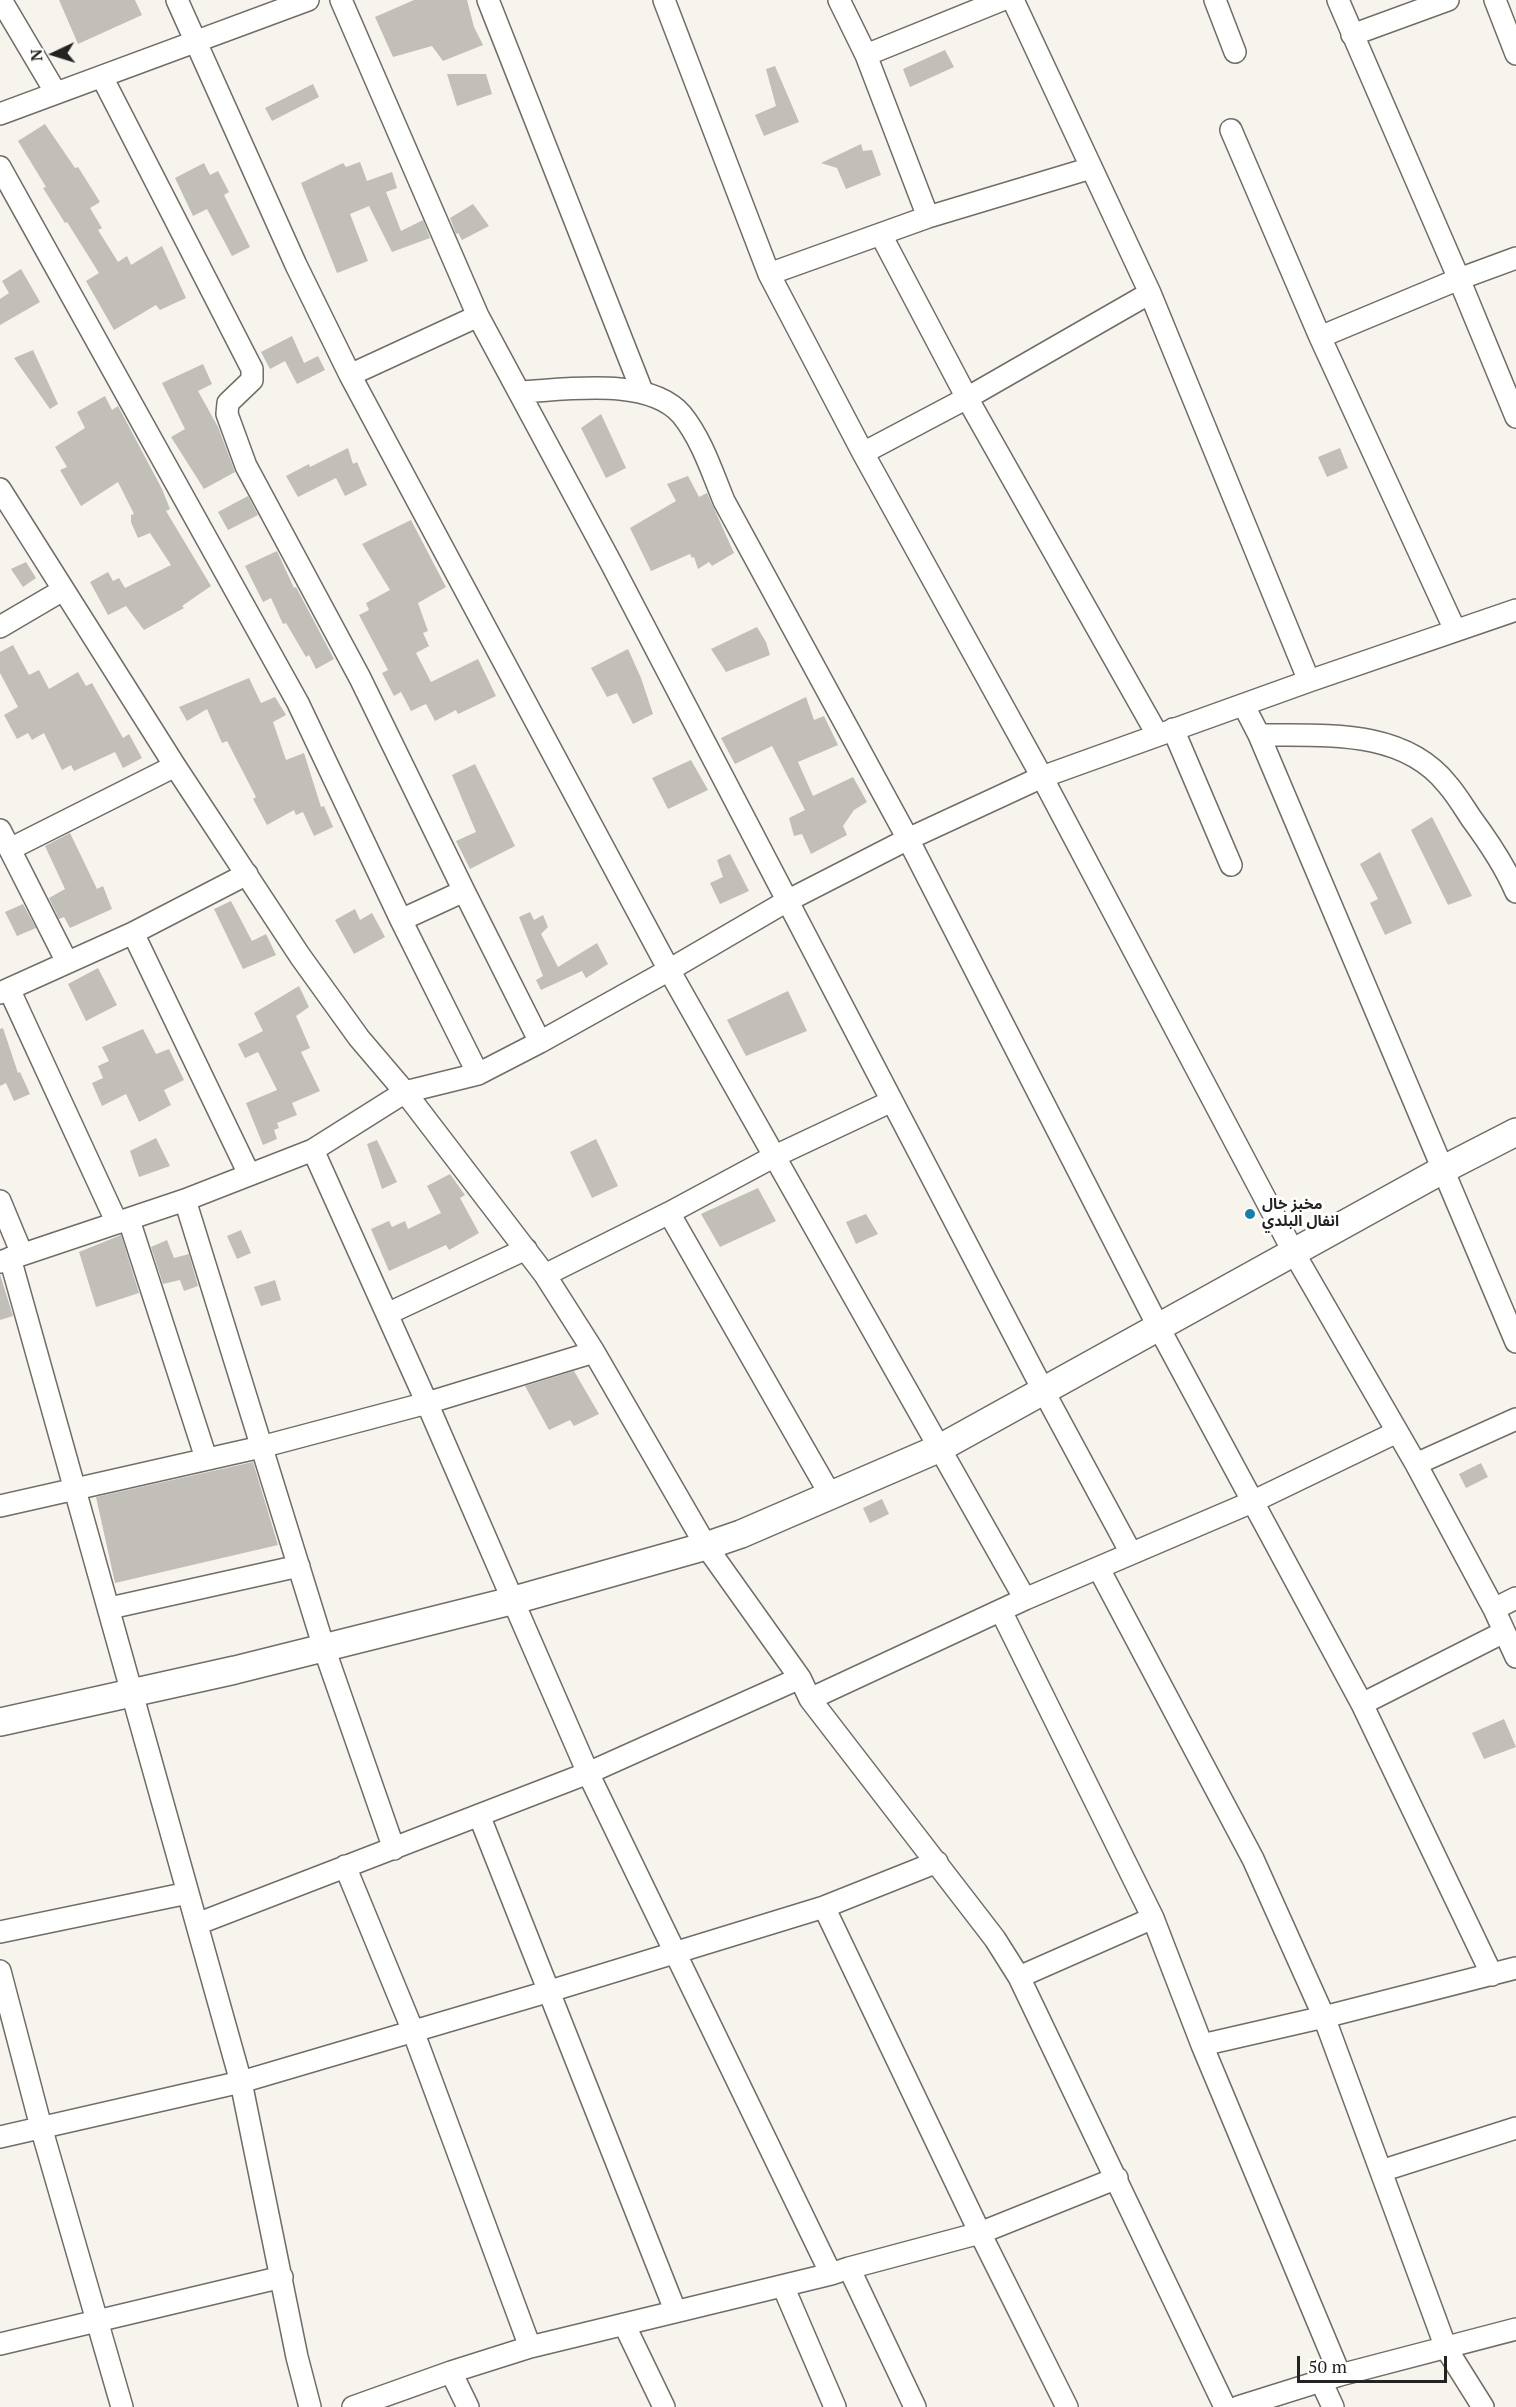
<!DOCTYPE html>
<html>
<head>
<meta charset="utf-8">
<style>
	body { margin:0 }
	#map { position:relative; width:1516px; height:2407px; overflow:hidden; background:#f7f3ed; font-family:"PT Serif",serif }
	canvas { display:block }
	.north { position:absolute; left:24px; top:24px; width:60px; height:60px; -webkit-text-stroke:4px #fff; paint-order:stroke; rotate:266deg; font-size:16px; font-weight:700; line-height:24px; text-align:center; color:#242321 }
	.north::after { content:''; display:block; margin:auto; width:21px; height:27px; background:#242321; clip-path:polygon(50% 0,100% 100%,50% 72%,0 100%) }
	.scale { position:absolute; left:1297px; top:2356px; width:150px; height:27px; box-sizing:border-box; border:3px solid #242321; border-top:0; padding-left:8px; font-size:18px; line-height:21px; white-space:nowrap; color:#242321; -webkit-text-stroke:4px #fff; paint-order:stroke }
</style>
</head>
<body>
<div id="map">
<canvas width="1516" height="2407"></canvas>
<div class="north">N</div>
<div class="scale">50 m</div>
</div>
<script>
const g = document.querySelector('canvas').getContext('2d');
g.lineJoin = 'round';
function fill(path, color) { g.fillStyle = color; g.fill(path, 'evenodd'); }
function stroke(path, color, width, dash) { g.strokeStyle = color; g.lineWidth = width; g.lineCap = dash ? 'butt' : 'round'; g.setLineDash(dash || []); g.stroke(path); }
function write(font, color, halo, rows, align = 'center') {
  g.font = font + ' "PT Serif","Noto Sans Arabic",serif'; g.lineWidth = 6; g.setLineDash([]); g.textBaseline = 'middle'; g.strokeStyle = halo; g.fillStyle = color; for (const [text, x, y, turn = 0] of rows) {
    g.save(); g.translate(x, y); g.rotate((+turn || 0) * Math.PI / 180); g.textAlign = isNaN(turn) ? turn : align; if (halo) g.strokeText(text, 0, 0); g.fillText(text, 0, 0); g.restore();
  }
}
fill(new Path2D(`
	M59,0H135L142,15L78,44Z
	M414,0H467L474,27L483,45L443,61L432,46L393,57L375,17Z
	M945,50L954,67L910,87L903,69Z
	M775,66L799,122L764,136L755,115L776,106L766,69Z
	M447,74H486L492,94L457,106Z
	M313,84L319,97L272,121L265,108Z
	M45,124L75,168L78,167L100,202L90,208L102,228L98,230L118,262L127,256L131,265L162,246L186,298L160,310L156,305L114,330L86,281L99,273L67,222L65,223L43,188L46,187L18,141Z
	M861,144L863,151L872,150L881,175L846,189L837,168L821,163Z
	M360,162L367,181L392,172L397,188L386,192L401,231L423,220L430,238L392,252L369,206L350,214L368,261L337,273L301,183L343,163L346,167Z
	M204,163L210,175L218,171L229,192L224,195L250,247L232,256L207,209L193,216L175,178Z
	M473,204L489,226L462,240L458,233L456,234L450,218Z
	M21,269L40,302L0,325V299L9,293L2,281Z
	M292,336L304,363L318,356L325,370L297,384L285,361L270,369L261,352Z
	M33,350L58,404L50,409L14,358Z
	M203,364L212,384L198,391L218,427L235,472L204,489L171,437L185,429L162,383Z
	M105,396L112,410L118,406L162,489L170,509L166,511L211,586L182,606L184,608L144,630L126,606L108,615L90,582L108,572L113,581L119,578L125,588L171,565L150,533L138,538L131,522V515L134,514L118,482L81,506L60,470L67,467L55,447L85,428L77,412Z
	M601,414L626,468L606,478L581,428Z
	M348,448L353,464L357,462L367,485L345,496L336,478L298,497L286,476L309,464L310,467Z
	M1340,448L1348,468L1327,477L1318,457Z
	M688,476L699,497L707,493L734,553L712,566L709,562L698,569L694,557L692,558L690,554L651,571L630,528L676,501L667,484Z
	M248,496L258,515L228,530L218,512Z
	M411,520L446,587L418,603L428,631L423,633L429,646L416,653L431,682L478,659L496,696L458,714L456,710L435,721L426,704L411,711L401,692L394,696L382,673L388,670L359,615L369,610L366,603L390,590L362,544Z
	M277,551L294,588L296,587L334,659L316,669L309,655L306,657L286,623L283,624L271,598L263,602L245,566Z
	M26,562L36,578L23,587L11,569Z
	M757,627L766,642L770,655L726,672L711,649Z
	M13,645L29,675L39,670L49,689L78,672L86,686L92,683L123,738L129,734L142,758L123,768L115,752L74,771L71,765L62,770L44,733L32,740L28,733L17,739L4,715L18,707L0,673V652Z
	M628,649L641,678L653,714L633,724L617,693L607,697L591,668Z
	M249,678L261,703L275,697L286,715L273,722L286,760L304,753L321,807L324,806L333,827L314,836L303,812L296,815L294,810L267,825L253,799L256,797L227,741L222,743L207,709L187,721L179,707Z
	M806,697L814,720L824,716L838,745L798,762L813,796L853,777L867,802L854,810L843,826L847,835L811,854L802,834L794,836L789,818L805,810L772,746L735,764L721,738Z
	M691,760L708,790L668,809L652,778Z
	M475,764L515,846L470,869L456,841L476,832L452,775Z
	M1432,817L1472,896L1448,905L1411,830Z
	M70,833L97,889L103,886L112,909L70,928L64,917L59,919L49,898L65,889L45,846Z
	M1380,852L1412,923L1385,935L1370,903L1378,899L1360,864Z
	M730,854L749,891L720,904L710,883L723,877L717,860Z
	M231,901L252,941L266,934L276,955L243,969L214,909Z
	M23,904L36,928L17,936L5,912Z
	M355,909L360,920L372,913L385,937L354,954L335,920Z
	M530,912L534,920L543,915L548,927L541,934L558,967L597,943L608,964L586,978L582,971L541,990L536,980L543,976L519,917Z
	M98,968L117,1005L86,1021L68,984Z
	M299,986L309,1007L296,1016L310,1048L301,1052L320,1091L292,1103L297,1115L277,1123L279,1128L274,1130L277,1139L263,1145L246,1103L277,1090L258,1052L245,1058L238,1044L263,1031L254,1013Z
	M788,991L807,1031L746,1056L727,1020Z
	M3,1028L18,1073L20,1072L30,1094L14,1101L6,1083L0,1086V1029Z
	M143,1029L156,1054L169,1049L184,1080L164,1090L171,1105L139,1122L126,1094L102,1106L92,1083L103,1078L98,1066L109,1061L102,1047Z
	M156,1138L170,1166L139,1177L130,1151Z
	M596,1139L618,1186L592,1198L570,1152Z
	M377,1140L397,1182L382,1189L367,1144Z
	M450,1174L465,1195L460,1198L479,1233L449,1250L446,1245L389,1271L371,1229L389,1221L392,1227L405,1221L408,1229L441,1213L427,1186Z
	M758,1188L776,1221L720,1247L701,1214Z
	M866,1214L878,1234L856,1244L846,1222Z
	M241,1230L251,1253L237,1259L227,1236Z
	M121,1235L139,1293L96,1307L79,1252Z
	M167,1240L174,1258L189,1254L198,1286L184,1291L180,1280L163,1284L151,1247Z
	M0,1274L13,1316L0,1320Z
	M275,1280L281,1300L261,1306L254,1287Z
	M574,1371L599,1414L574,1426L570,1420L549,1430L525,1386Z
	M253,1462L278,1545L115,1583L96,1497Z
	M1481,1463L1488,1477L1466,1488L1459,1474Z
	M882,1499L889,1514L870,1523L863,1508Z
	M1504,1719L1516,1747L1484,1759L1472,1733Z`), '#c2beb8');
const minor = new Path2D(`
	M1,0L56,93
	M177,0L296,265L350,375L669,970L1025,1599
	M341,0L478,316L611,563L1043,1390L1131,1553
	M488,0L642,391
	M664,0L769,274L863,453L1042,777L1294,1253L1416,1464L1494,1609L1516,1657
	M839,0L866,55L928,217
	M1013,0L1150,293L1309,681
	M1215,0L1235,52
	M1338,0L1459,279L1516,417
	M1495,0L1516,54
	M1352,35L1448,0
	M866,55L1002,0
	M102,77L252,369V380L228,403L227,414L246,466L360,678L464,891L540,1042
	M0,114L308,0
	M1231,130L1320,337L1455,630
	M0,167L298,703L401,920L478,1074
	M881,235L967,398L1157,734
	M769,274L928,217L1091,168
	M1320,337L1459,279L1516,258
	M350,375L478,316
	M519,392C565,390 649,376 682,415C702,440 712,472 724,501L908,839L1159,1328L1362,1704L1492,1975
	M863,453L967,398L1150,293
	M0,489L175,766L300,956L359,1038L405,1092L545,1275L594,1352L706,1546L800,1678L810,1699L995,1939L1019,1977L1225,2407
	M0,627L63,590
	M1244,706L1259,735L1516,1342
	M1173,729L1231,865
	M1259,735C1323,736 1402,728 1447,784C1456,794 1463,806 1471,818C1488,841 1505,866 1516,892
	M0,830L67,962
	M10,849L175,766
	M401,920L464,891
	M133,933L249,1174
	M9,989L117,1223
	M0,993L133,933L247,874
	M313,1150L427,1403L588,1773L831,2274L849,2268L915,2407
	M185,1200L324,1648L394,1849
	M0,1201L22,1254
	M669,1213L831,1496
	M129,1220L206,1458
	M10,1258L241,2082L297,2357L310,2407
	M0,1262L185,1200L313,1150L405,1092L478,1074L540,1042L669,970L787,901L908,839L1042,777L1309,681L1516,610
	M545,1275L669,1213L773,1157L892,1101
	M387,1314L526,1249
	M1416,1464L1516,1419
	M0,1506L261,1447L427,1403L594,1352
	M1099,1569L1253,1859L1324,2017L1446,2348L1483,2407
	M110,1608L299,1566
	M1494,1609L1516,1598
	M1001,1611L1153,1918L1202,2045L1340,2375
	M810,1699L1025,1599L1252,1502L1397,1432
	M1362,1704L1504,1632
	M479,1815L675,2310
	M345,1866L413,2031L530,2347
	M824,1907L980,2233L1067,2407
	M197,1924L588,1773L800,1678
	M0,1932L188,1893
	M0,1971L41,2127L122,2407
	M1019,1977L1153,1918
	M1202,2045L1324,2017L1516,1968
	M0,2137L241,2082L550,1991L824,1907L937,1862
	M1381,2171L1516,2128
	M849,2268L980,2233L1117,2178
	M783,2286L835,2407
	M624,2324L664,2407
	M0,2344L282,2277
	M451,2372L468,2407
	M1321,2381L1333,2407
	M353,2407L451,2372L530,2347L831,2274
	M1238,2407L1340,2375L1516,2329`);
const tertiary = new Path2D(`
	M0,1722L235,1670L511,1601L706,1546L741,1534L940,1448L1444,1169L1516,1132`);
stroke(minor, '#706d67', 24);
stroke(tertiary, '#706d67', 30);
stroke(minor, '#fff', 21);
stroke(tertiary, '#fff', 27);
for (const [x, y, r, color] of [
	[1250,1214,6,"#197fa9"]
]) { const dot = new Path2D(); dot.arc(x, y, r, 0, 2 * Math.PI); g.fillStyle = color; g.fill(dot); stroke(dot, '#fff', 2); }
write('bold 15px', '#242321', '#fff', [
	["مخبز خال",1262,1205],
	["انفال البلدي",1262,1222]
], 'left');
</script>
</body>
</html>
